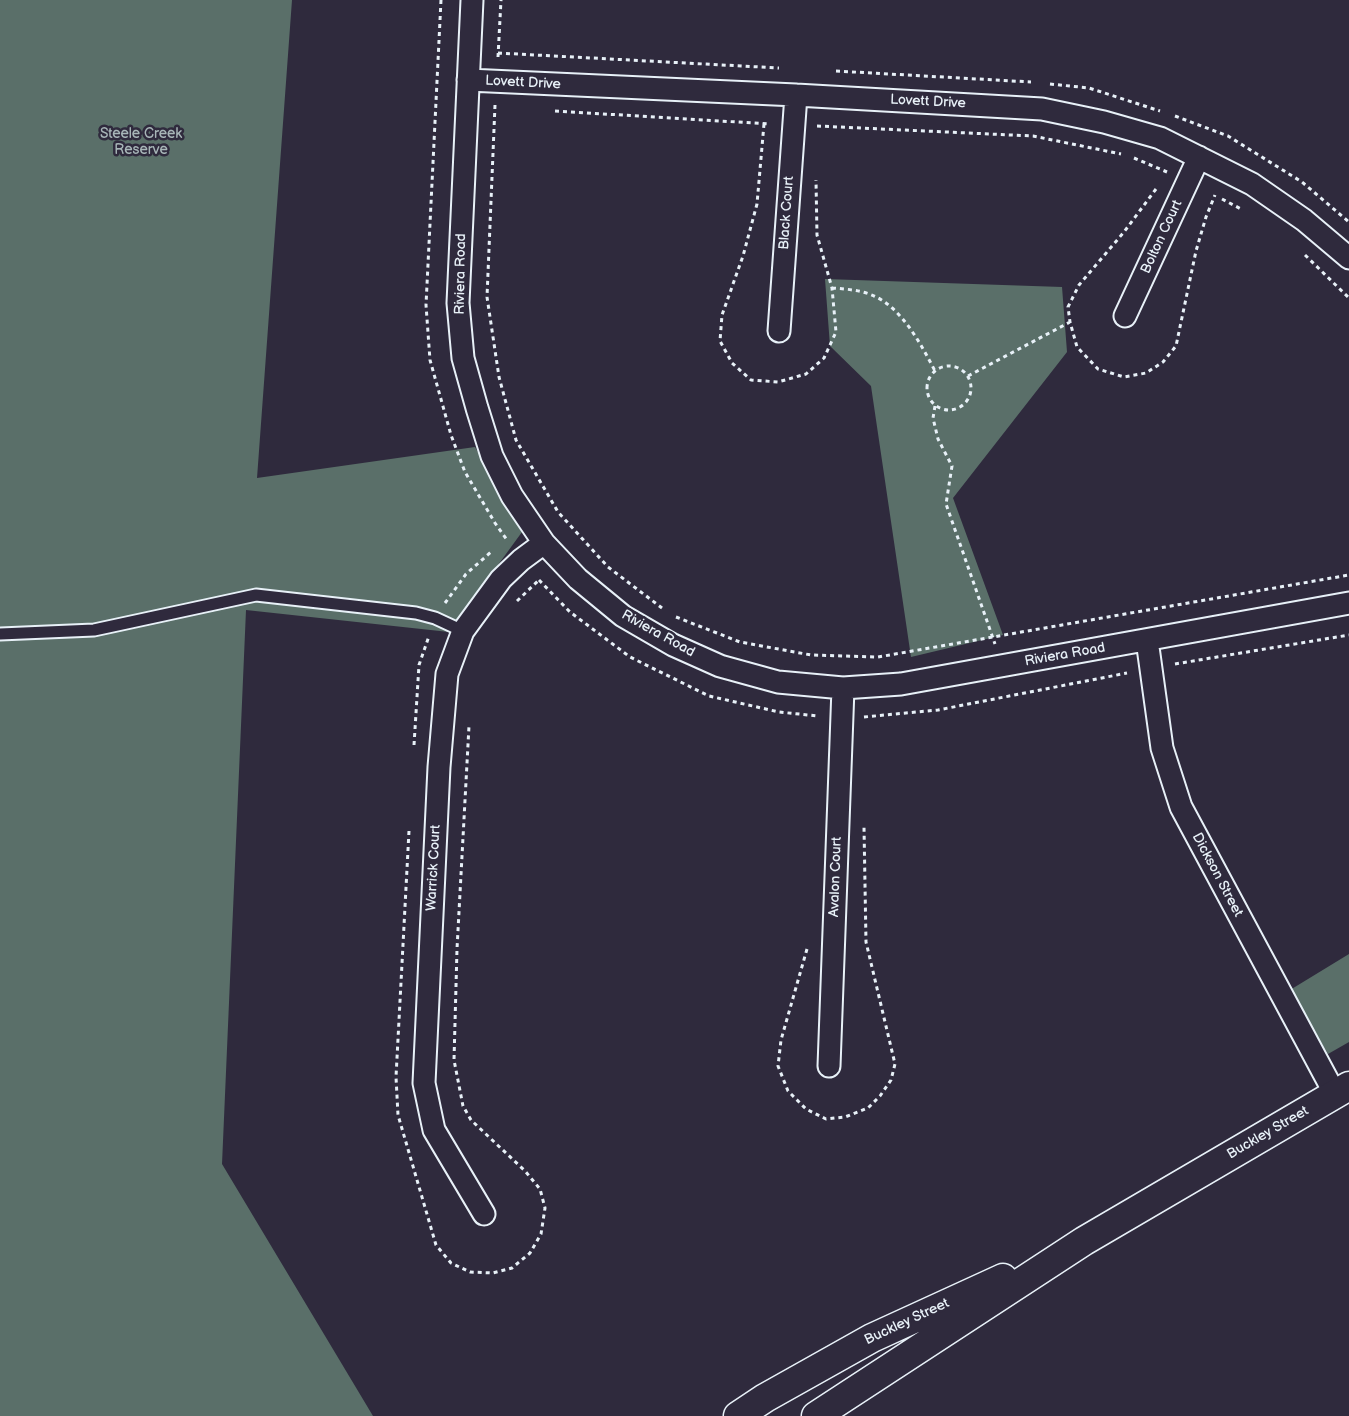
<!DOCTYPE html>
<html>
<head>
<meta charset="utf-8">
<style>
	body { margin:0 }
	canvas { display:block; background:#2f2a3d }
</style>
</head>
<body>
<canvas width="1349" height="1416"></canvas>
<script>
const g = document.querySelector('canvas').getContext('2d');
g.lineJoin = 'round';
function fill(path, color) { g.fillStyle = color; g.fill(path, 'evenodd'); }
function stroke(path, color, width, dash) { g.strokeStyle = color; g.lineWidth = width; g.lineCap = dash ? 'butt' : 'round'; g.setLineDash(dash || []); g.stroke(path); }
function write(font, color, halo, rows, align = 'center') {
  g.font = font + ' "Balsamiq Sans",sans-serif'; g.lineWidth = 5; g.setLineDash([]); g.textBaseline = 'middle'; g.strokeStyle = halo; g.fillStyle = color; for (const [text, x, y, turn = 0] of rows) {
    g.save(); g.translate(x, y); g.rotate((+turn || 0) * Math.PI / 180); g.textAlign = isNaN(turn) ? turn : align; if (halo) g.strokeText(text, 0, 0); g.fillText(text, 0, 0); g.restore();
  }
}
fill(new Path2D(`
	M0,0H292L257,478L475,447L522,532L449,632L246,610L222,1164L373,1416H0Z
	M825,279L1062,287L1067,352L953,498L1003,635L911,657L871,386L830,346Z
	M1349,954V1042L1328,1054L1290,990Z`), '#5a6f69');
const service = new Path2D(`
	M0,634L94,630L256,595L416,613L435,618L463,631`);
const minor = new Path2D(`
	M472,0L458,303L463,358L477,408L492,456L512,496L544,543L578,579L623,616L673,645L720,666L778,682L843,688L901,684L1349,603
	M468,80L796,95L1042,109L1104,122L1160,138L1252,184L1304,220L1349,258
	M1125,316L1199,157
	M779,331L796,95
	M1147,640L1162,748L1181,807L1335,1094
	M829,1066L843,688
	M484,1214L434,1130L424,1083L439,767L447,674L463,631L501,579L521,560L544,543`);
const secondary = new Path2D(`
	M738,1416L765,1398L872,1338L1003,1278
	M816,1416L1084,1241L1349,1086`);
stroke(service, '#e8f1f8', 15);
stroke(minor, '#e8f1f8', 25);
stroke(secondary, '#e8f1f8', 31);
stroke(new Path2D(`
	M441,0L426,305L430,360L451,435L465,472L495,523L507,540
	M498,53L779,68
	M498,57L501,0
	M836,71L1031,82
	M1050,84L1089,88L1160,111
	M495,105L487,297L499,377L516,440L558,512L608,567L662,608
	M555,111L770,124
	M1175,116L1228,136L1302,182L1349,222
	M764,124L757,204L743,256L722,315L720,341L732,363L751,380L778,382L806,374L824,358L836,332L832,288L817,235L816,180
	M817,126L1033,136L1121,154
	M1134,158L1167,172
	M1156,189L1124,232L1079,285L1068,307L1070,322L1077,347L1098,369L1124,377L1146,373L1163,362L1176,346L1196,251L1206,217L1215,195
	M1222,199L1241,209
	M1305,255L1349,298
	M832,288C846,289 861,290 874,296C902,308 922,346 935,371
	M927 388a22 22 0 1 1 44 0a22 22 0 1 1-44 0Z
	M968,376L1070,322
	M935,406L933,418L938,439L952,466L946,504L995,644
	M539,580L570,612L630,657L709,696L779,712L818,716
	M517,601L539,580
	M445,603L466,574L491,552
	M676,617L740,642L811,655L878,657L1349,575
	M1175,664L1349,635
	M864,717L938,710L1127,673
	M414,745L419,665L429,636
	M409,831L396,1077L398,1115L436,1245L451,1263L470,1272L493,1273L512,1268L530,1253L541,1234L545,1208L540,1189L525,1171L471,1120L463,1106L454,1060L457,949L469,726
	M807,949L781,1040L778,1066L788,1091L806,1109L826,1119L845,1117L868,1108L880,1096L891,1080L895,1064L866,942L864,827`), '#e8f1f8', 3, [4, 4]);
stroke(service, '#2f2a3d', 11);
stroke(minor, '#2f2a3d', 21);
stroke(secondary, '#2f2a3d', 28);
write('14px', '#e8f1f8', '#2f2a3d', [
	["Lovett Drive",523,83,3],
	["Lovett Drive",928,102,3],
	["Black Court",787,213,-86],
	["Bolton Court",1162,237,-65],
	["Riviera Road",461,274,-89],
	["Riviera Road",658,634,29],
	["Riviera Road",1065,655,-10],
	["Warrick Court",434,868,-87],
	["Dickson Street",1217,875,62],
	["Avalon Court",836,877,-88],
	["Buckley Street",1268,1133,-30],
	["Buckley Street",907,1322,-25]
]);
write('14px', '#a8b6b8', '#2f2a3d', [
	["Steele Creek",141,134],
	["Reserve",141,150]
]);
</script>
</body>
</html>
